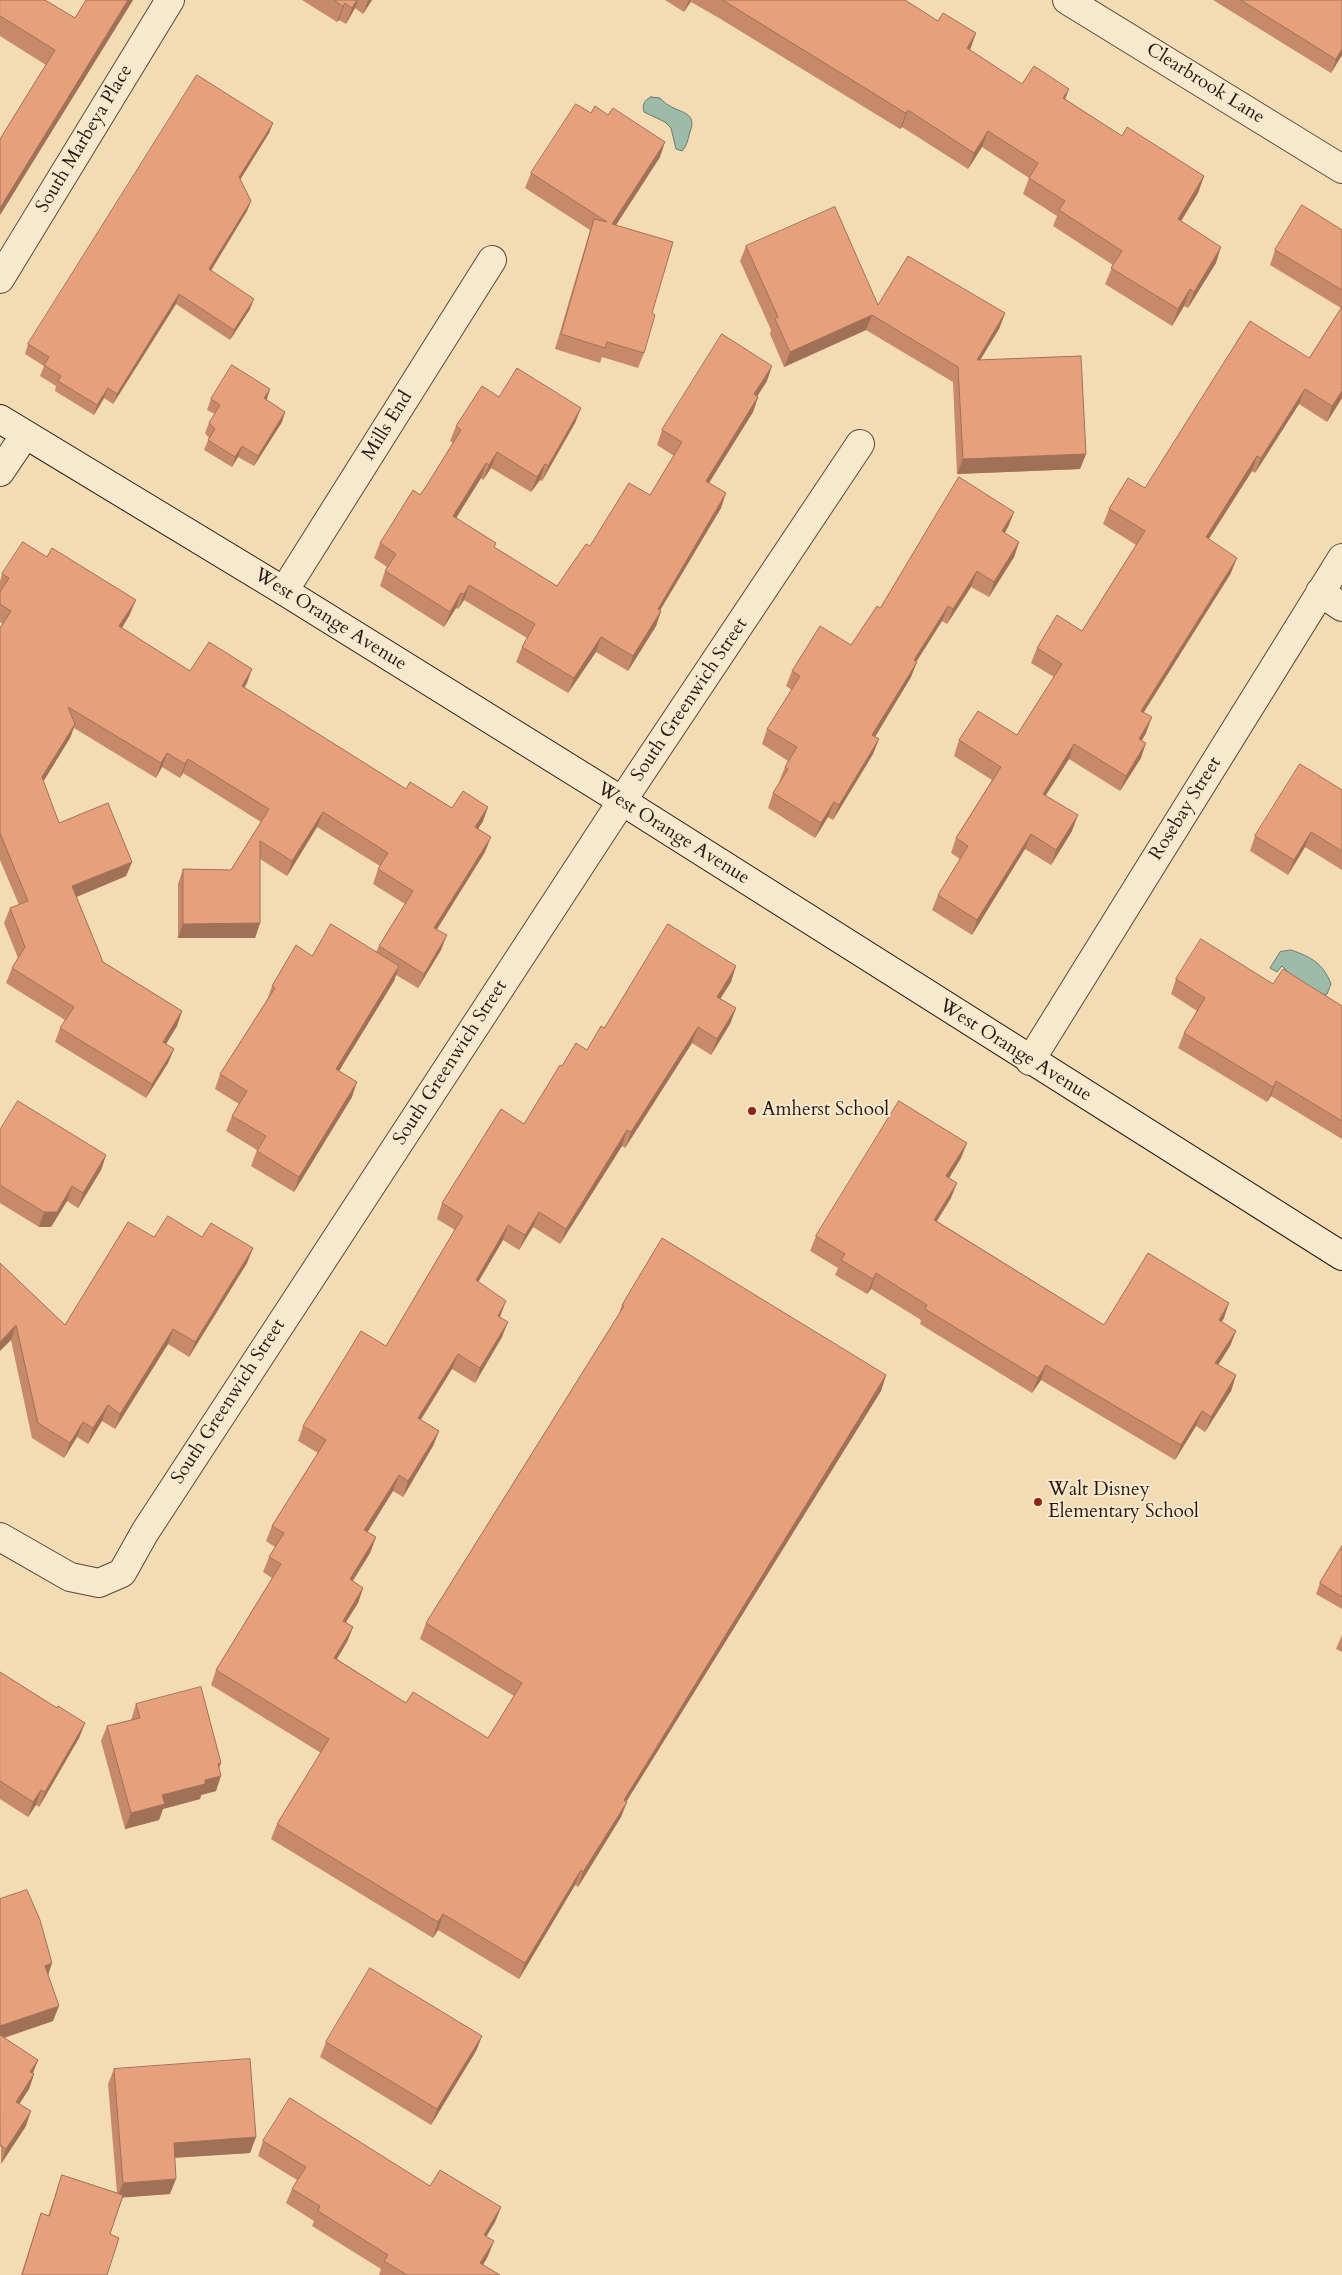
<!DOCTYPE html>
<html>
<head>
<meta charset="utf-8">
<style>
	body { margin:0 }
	canvas { display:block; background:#f3dbb3 }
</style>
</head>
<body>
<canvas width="1342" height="2275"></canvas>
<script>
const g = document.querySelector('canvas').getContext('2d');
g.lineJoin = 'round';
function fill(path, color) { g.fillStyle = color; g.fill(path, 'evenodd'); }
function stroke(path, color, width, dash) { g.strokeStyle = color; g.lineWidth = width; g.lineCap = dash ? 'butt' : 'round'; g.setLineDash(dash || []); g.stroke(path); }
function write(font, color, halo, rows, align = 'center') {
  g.font = font + ' Cardo,serif'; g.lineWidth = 4; g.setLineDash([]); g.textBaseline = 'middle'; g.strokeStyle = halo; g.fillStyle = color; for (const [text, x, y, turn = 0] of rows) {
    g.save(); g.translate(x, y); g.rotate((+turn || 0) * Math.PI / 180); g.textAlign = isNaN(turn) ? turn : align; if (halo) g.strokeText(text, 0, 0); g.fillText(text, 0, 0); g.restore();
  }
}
const water = new Path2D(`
	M651,97L660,98C674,115 699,108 690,132C688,139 687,146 682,151L676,149L671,128L665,122L644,112C642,105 644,100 651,97Z
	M1291,950C1311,957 1323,963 1331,984L1327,994L1323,995L1297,981L1282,966L1277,972L1270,968L1280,952Z`);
fill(water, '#9cbba9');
stroke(water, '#6b7a6b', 1);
const street = new Path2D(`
	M1067,0L1342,169
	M0,279L170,0
	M0,472L25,435
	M284,591L492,260
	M1320,592L1342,607
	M1030,1061L1342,558
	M0,1537L70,1577L99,1583L122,1573L145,1532L622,801L860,444`);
const secondary = new Path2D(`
	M0,419L284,591L622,801L1342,1256`);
stroke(street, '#564938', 30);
stroke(secondary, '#22180f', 30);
stroke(street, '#f7e8ce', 28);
stroke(secondary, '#f7e8ce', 28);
fill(new Path2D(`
	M0,0L75,18L86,0H133L0,215L46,65L0,36Z
	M302,0H372L363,14L355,8L346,24L339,20L337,22Z
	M665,0H905L970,50L1022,84L1065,99L1122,136L1204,176L1198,193L1181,221L1216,263L1188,308L1184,306L1172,326L1105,284L1113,265L1053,226L1057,216L1023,194L1029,178L982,147L968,169L902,127L900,129L719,18L691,2L684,12Z
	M1213,0H1342V55L1331,73Z
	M273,123L269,133L240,180L251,201L247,211L211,270L250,309L230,340L176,304L113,404L104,398L94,415L55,391L56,386L40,376L44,366L25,354L28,344Z
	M660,157L616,225L652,313L644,353L638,368L602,357L600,363L555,349L590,230L525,188L531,173Z
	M1342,230V398L1327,422L1299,404L1255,473L1252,471L1209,539L1231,573L1144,712L1146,733L1142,740L1141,758L1120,791L1069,759L1046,795L1072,831L1051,865L1025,849L972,935L932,910L938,895L960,859L951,853L956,838L992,780L954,756L959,740L1017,735L1054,677L1031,663L1037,648L1082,631L1136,545L1103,524L1109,509L1145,488L1309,358L1341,308L1270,265L1275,250Z
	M746,246L878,305L1005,313L999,329L980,360L1086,454L1080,469L957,474L953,382L866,330L784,367L770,334L771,330L740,261Z
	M767,381L757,396L758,397L753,412L709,482L721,508L660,610L661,611L656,626L628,671L596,652L568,693L516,662L522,647L527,638L464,600L458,609L456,608L444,627L380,586L385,571L387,567L374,558L380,543L420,495L427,485L453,443L450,441L456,426L499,397L581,408L575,423L542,481L540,480L531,492L491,468L483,480L481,478L456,518L496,543L494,547L557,586L590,546L650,495L674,456L657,445L662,430Z
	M211,399L266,400L285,412L282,422L254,466L238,457L232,467L204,450L209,438L205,433L209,423L215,414L207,410Z
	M1014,512L1008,527L1005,533L1019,542L1014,557L989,597L971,587L947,624L942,621L916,662L911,677L875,737L879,739L873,754L833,820L828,817L815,838L768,808L773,793L780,782H779L785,767L788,761L762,744L767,729L792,690L786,686L792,671L851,645L880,608Z
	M2,574L130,614L122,628L190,671L247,683L244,688L406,789L452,808L488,807L483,821L478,829L485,852L437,929L441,950L418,988L396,975L394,981L339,1071L352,1097L294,1192L251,1166L257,1150L226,1131L232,1116L239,1104L215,1089L220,1074L267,1000L272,986L312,956L376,952L379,946L405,904L373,884L378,869L380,866L317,827L287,876L260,859V923L255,938H178V884L183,869L231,870L261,822L183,773L180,778L162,767L156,778L74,728L70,738L43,781L59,823L132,862L126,876L76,897L103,962L182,1011L177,1026L166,1044L174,1049L168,1063L146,1098L55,1042L60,1028L65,1020L6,983L12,968L18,958L4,923L10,908L19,905L0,860V628L3,624L0,622V581Z
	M1342,790V870L1305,847L1288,875L1250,851L1255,836Z
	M1176,979L1273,984L1342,1006V1139L1271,1096L1267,1102L1178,1048L1184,1033L1197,1011L1171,994Z
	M731,982L720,998L736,1008L730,1024L711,1055L692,1043L625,1148L622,1146L560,1244L533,1227L519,1250L503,1240L478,1282L500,1317L502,1337L475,1383L452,1369L421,1420L439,1431L433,1446L403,1497L393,1491L367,1532L376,1537L370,1553L353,1581L363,1588L358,1603L346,1622L353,1627L347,1642L337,1659L406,1703L488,1738L514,1696L420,1639L426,1623L618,1316L622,1305L886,1375L881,1391L626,1802L621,1817L578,1887L575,1885L519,1979L438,1930L433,1938L271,1839L277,1824L321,1753L211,1685L216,1670L272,1578L263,1572L269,1557L275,1547L266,1541L272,1526L318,1453L298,1441L303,1426L386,1346L455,1230L437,1219L442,1203L524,1124L562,1066L587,1050L604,1028Z
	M0,1130L106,1155L101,1170L78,1208L67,1201L51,1227H39L0,1203Z
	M961,1158L949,1178L951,1198L937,1221L1104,1325L1224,1318L1221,1322L1236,1331L1230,1346L1218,1365L1236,1375L1231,1391L1205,1432L1196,1426L1175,1460L1041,1380L1032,1393L920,1324L921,1320L871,1289L867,1294L835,1275L838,1268L810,1251L816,1236Z
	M154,1237H202L253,1248L247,1263L189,1357L168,1344L115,1429L102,1421L88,1444L77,1437L64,1458L32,1438L11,1340L0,1263L65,1325Z
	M1342,1546V1609L1316,1594L1320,1583Z
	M1342,1635V1652L1336,1649Z
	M0,1672L57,1708L85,1723L79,1738L39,1807L36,1805L28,1817L0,1799Z
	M136,1704L221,1763L219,1768L216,1791L201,1795L200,1799L163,1809L159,1820L125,1829L101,1741L107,1726L131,1720Z
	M0,1899L52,1963L48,1975L53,2021L4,2038L38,2060L33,2073L34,2074L29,2089L19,2103L26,2126L1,2164Z
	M482,2036L476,2051L431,2125L320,2057L326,2042Z
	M114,2069L256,2137L250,2153L174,2158L170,2194L123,2197L110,2234L107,2275H21L41,2213L48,2216L62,2175L117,2193L108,2084Z
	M263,2141L430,2186L501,2207L495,2222L486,2237L488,2256L483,2265L500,2275H379L381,2269L312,2226L314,2221L286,2203L292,2189L297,2180L258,2156Z`), '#c68a6b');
fill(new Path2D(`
	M128,0H133L0,215V208Z
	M357,0H358L355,8L346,24L352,8Z
	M368,0H372L363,14Z
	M689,0H691L684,12Z
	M345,3L339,20L337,22L343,6Z
	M976,33L970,50L967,48Z
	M1342,49V55L1331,73L1336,59Z
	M1069,89L1063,105V98Z
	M908,110L902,127L900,129L906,113Z
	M273,123L269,133L235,188L239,177Z
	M988,131L982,147L968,169L974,153Z
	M665,142L660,157L607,239L612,224Z
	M1204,176L1198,193L1172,236L1178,219Z
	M251,201L247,211L206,279L209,269Z
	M1221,247L1216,263L1188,308L1194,292Z
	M1190,289L1184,306L1172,326L1178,309Z
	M179,294L176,304L113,404L117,394Z
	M254,299L250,309L230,340L234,330Z
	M1005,313L999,329L971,375L977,360Z
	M872,315L866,330L784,367L790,352Z
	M772,366L767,381L749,409L754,394Z
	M108,388L104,398L94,415L97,405Z
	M270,389L267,399L261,409L264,398Z
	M1305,389L1299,404L1255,473L1261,458Z
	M1342,391V398L1327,422L1332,406Z
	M758,397L753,412L701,496L706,481Z
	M581,408L575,423L542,481L548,466Z
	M285,412L282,422L254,466L258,456Z
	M242,446L238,457L232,467L235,457Z
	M497,452L491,468L483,480L489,465Z
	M1086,454L1080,469L957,474L963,459Z
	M1257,456L1252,471L1200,552L1206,537Z
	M486,463L481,478L448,531L453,516Z
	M545,464L540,480L531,492L537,477Z
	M726,493L721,508L652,624L658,609Z
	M1014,512L1008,527L996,546L1002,531Z
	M1019,542L1014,557L989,597L994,582Z
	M1237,558L1231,573L1135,726L1141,711Z
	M977,571L971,587L947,624L953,609Z
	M469,585L464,600L458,609L464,594Z
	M461,593L456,608L444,627L450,612Z
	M136,600L130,614L114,641L119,626Z
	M948,606L942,621L908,675L914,660Z
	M661,611L656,626L628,671L633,656Z
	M601,637L596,652L568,693L574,678Z
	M917,662L911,677L867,750L872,735Z
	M252,669L247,683L236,700L242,686Z
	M1152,717L1146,733L1134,754L1139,739Z
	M75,724L70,738L37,792L42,777Z
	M879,739L873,754L833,820L839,805Z
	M1146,743L1141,758L1120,791L1126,776Z
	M1074,744L1069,759L1037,809L1043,794Z
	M167,753L162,767L156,778L161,763Z
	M188,759L183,773L180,778L185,764Z
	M834,802L828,817L815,838L821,823Z
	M488,807L483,821L470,842L475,827Z
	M323,812L317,827L287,876L292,861Z
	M1078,815L1072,831L1051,865L1056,850Z
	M1311,832L1305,847L1288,875L1294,860Z
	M1031,834L1025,849L972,935L977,920Z
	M491,837L485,852L429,942L434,928Z
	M132,862L126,876L67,901L72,886Z
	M260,923L255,938H178L183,924Z
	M447,935L441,950L418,988L424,974Z
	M399,966L394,981L331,1084L336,1069Z
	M736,966L731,982L712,1012L717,997Z
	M736,1008L730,1024L711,1055L717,1039Z
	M182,1011L177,1026L158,1057L163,1042Z
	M698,1027L692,1043L625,1148L631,1132Z
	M174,1049L168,1063L146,1098L152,1084Z
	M1276,1081L1271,1096L1267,1102L1273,1087Z
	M357,1082L352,1097L294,1192L299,1177Z
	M627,1130L622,1146L560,1244L566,1229Z
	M967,1143L961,1158L941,1191L946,1176Z
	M106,1155L101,1170L78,1208L83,1193Z
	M957,1183L951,1198L928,1235L934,1220Z
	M72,1186L67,1201L51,1227H39L44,1212Z
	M539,1212L533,1227L519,1250L525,1235Z
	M508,1225L503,1240L470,1296L476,1280Z
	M253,1248L247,1263L189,1357L195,1342Z
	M876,1273L871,1289L867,1294L873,1279Z
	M506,1301L500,1317L492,1331L498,1316Z
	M1229,1303L1224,1318L1213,1335L1219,1320Z
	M508,1322L502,1337L475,1383L480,1368Z
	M16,1325L11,1340L0,1351V1342Z
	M173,1329L168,1344L115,1429L120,1414Z
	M1236,1331L1230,1346L1210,1378L1215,1363Z
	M458,1354L452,1369L412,1433L418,1418Z
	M1046,1365L1041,1380L1032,1393L1038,1378Z
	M886,1375L881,1391L618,1815L624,1800Z
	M1236,1375L1231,1391L1205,1432L1211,1417Z
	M108,1405L102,1421L88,1444L93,1428Z
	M1202,1411L1196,1426L1175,1460L1181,1445Z
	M83,1422L77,1437L64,1458L70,1443Z
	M439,1431L433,1446L403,1497L408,1481Z
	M399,1475L393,1491L359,1546L364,1530Z
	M376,1537L370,1553L344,1594L350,1579Z
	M363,1588L358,1603L337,1636L343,1621Z
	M353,1627L347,1642L328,1673L334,1658Z
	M85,1723L79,1738L39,1807L45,1792Z
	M221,1763L215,1778L221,1776L216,1791L201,1795L200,1799L163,1809L159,1820L125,1829L131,1813L162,1795L205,1780L218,1764Z
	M41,1790L36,1805L28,1817L33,1802Z
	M627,1802L621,1817L578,1887L583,1872Z
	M581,1870L575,1885L519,1979L525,1963Z
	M443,1914L438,1930L433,1938L438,1922Z
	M52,1963L47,1978L45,1966Z
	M59,2006L53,2021L0,2039V2026Z
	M482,2036L476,2051L431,2125L437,2109Z
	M38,2060L32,2075L30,2072Z
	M34,2074L29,2089L11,2117L16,2102Z
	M31,2111L26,2126L1,2164L6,2149Z
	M256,2137L250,2153L168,2158L174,2143Z
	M176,2179L170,2194L117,2198L123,2183Z
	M501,2207L495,2222L478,2250L484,2235Z
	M494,2241L488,2256L477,2275L480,2263Z`), '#a17157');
const building = new Path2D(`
	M0,0H45L75,18L86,0H128L0,208V139L55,50L0,16Z
	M334,0H357L352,8L345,3L343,6Z
	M723,0H905L938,21L943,13L976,33L967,48L1022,84L1034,66L1069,89L1063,98L1122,136L1127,127L1204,176L1178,219L1221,247L1194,292L1190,289L1178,309L1111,268L1122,251L1059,210L1065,201L1029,178L1038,163L988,131L974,153L908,110L906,113Z
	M1241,0H1342V49L1336,59Z
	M197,75L273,123L239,177L251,201L209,269L254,299L234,330L179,294L117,394L108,388L97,405L58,381L61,376L44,365L49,357L28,344Z
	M576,104L591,113L595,106L608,115L613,108L665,142L612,224L673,242L652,313L655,315L644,353L607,342L605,348L561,334L594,219L607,222L531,173Z
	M1302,205L1342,230V290L1275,250Z
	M835,207L878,305L908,256L1005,313L977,360L1081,356L1086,454L963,459L958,367L872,315L790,352L775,319L778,317L746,246Z
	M1342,307V391L1332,406L1305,389L1261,458L1257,456L1206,537L1237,558L1141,711L1152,717L1139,739L1146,743L1126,776L1074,744L1043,794L1078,815L1056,850L1031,834L977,920L938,895L968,846L956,838L1001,767L959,740L978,711L1017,735L1062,664L1037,648L1057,615L1082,631L1145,531L1109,509L1128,478L1145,488L1250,321L1309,358Z
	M722,334L772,366L754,394L758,397L706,481L726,493L658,609L661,611L633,656L601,637L574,678L522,647L535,624L469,585L464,594L461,593L450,612L385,571L396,554L380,543L413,490L420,495L427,485L461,430L456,426L482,386L499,397L517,368L581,408L548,466L545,464L537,477L497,452L489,465L486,463L453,516L496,543L494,547L557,586L586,544L590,546L629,483L650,495L682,442L662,430Z
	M232,365L270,389L264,398L285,412L258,456L242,446L235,457L208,440L215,429L209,423L220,405L211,399Z
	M959,477L1014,512L1002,531L1019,542L994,582L977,571L953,609L948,606L914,660L917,662L872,735L879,739L839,805L834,802L821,823L773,793L788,769L785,767L797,747L767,729L800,676L792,671L820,626L851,645L877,606L880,608Z
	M23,542L47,557L52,548L136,600L119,626L190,671L209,642L252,669L242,686L406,789L410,782L452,808L463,791L488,807L475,827L491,837L434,928L447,935L424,974L379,946L413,891L378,869L388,853L323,812L292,861L260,841V923L183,924V869L231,870L269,809L188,759L185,764L167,753L161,763L68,707L75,724L42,777L59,823L108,803L132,862L72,886L103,962L182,1011L163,1042L174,1049L152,1084L60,1028L74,1007L12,968L25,947L10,908L28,901L0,833V628L11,611L0,604V592L9,578L2,574Z
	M1300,764L1342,790V851L1311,832L1294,860L1255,836Z
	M331,924L399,966L336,1069L357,1082L299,1177L257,1151L266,1136L232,1116L247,1091L220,1074L275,988L272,986L296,945L312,956Z
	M668,924L736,966L717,997L736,1008L717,1039L698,1027L631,1132L627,1130L566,1229L539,1212L525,1235L508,1225L476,1280L506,1301L498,1316L508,1322L480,1368L458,1354L418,1418L439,1431L408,1481L399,1475L364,1530L376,1537L350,1579L363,1588L343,1621L353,1627L334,1658L406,1703L413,1692L488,1738L522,1683L426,1623L624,1306L622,1305L662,1238L886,1375L624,1800L627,1802L583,1872L581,1870L525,1963L443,1914L438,1922L277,1824L329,1739L216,1670L281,1564L269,1557L284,1533L272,1526L326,1440L303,1426L361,1331L386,1346L463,1216L442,1203L501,1109L524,1124L560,1065L562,1066L576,1043L587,1050L601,1026L604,1028Z
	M1201,939L1273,984L1283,969L1342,1006V1121L1276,1081L1273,1087L1184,1033L1205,998L1176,979Z
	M18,1101L106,1155L83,1193L72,1186L57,1212H44L0,1185V1130Z
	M899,1101L967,1143L946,1176L957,1183L934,1220L1104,1325L1148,1253L1229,1303L1219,1320L1236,1331L1215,1363L1236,1375L1211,1417L1202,1411L1181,1445L1046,1365L1038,1378L925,1309L927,1305L876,1273L873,1279L841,1260L845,1254L816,1236Z
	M168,1216L202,1237L211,1223L253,1248L195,1342L173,1329L120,1414L108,1405L93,1428L83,1422L70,1443L38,1423L16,1325L0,1342V1263L65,1325L128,1222L154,1237Z
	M1342,1546V1597L1320,1583Z
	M0,1672L57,1708L58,1706L85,1723L45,1792L41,1790L33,1802L0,1781Z
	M201,1687L221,1763L218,1764L221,1776L205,1780V1784L162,1795L165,1804L131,1813L107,1726L140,1718L136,1704Z
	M27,1890L40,1920L52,1963L45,1966L59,2006L0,2026V1899Z
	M370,1968L482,2036L437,2109L326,2042Z
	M0,2035L38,2060L30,2072L34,2074L16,2102L31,2111L6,2149L0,2145V2146Z
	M250,2059L256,2137L174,2143L176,2179L123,2183L114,2069Z
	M290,2098L430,2186L440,2170L501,2207L484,2235L494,2241L480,2263L500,2275H407L384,2261L388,2255L318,2211L320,2206L292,2189L306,2167L263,2141Z
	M62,2175L123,2195L110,2234L119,2238L107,2275H22L41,2213L49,2216Z`);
fill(building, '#e6a17c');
stroke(building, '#a17157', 1);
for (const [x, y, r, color] of [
	[752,1111,5,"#8f2418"],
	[1038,1502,5,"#8f2418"]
]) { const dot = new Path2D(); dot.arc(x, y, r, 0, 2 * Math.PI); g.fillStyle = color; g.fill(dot); stroke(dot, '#f7e8ce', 2); }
write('19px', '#22180f', '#f7e8ce', [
	["Clearbrook Lane",1205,84,32],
	["South Marbeya Place",85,139,-59],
	["Mills End",388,426,-58],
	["West Orange Avenue",330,620,32],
	["South Greenwich Street",690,700,-56],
	["Rosebay Street",1186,809,-58],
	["West Orange Avenue",673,834,32],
	["West Orange Avenue",1015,1051,32],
	["South Greenwich Street",451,1063,-57],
	["South Greenwich Street",229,1402,-57]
]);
write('19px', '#22180f', '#f7e8ce', [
	["Amherst School",762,1111],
	["Walt Disney",1048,1491],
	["Elementary School",1048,1513]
], 'left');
</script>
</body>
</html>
